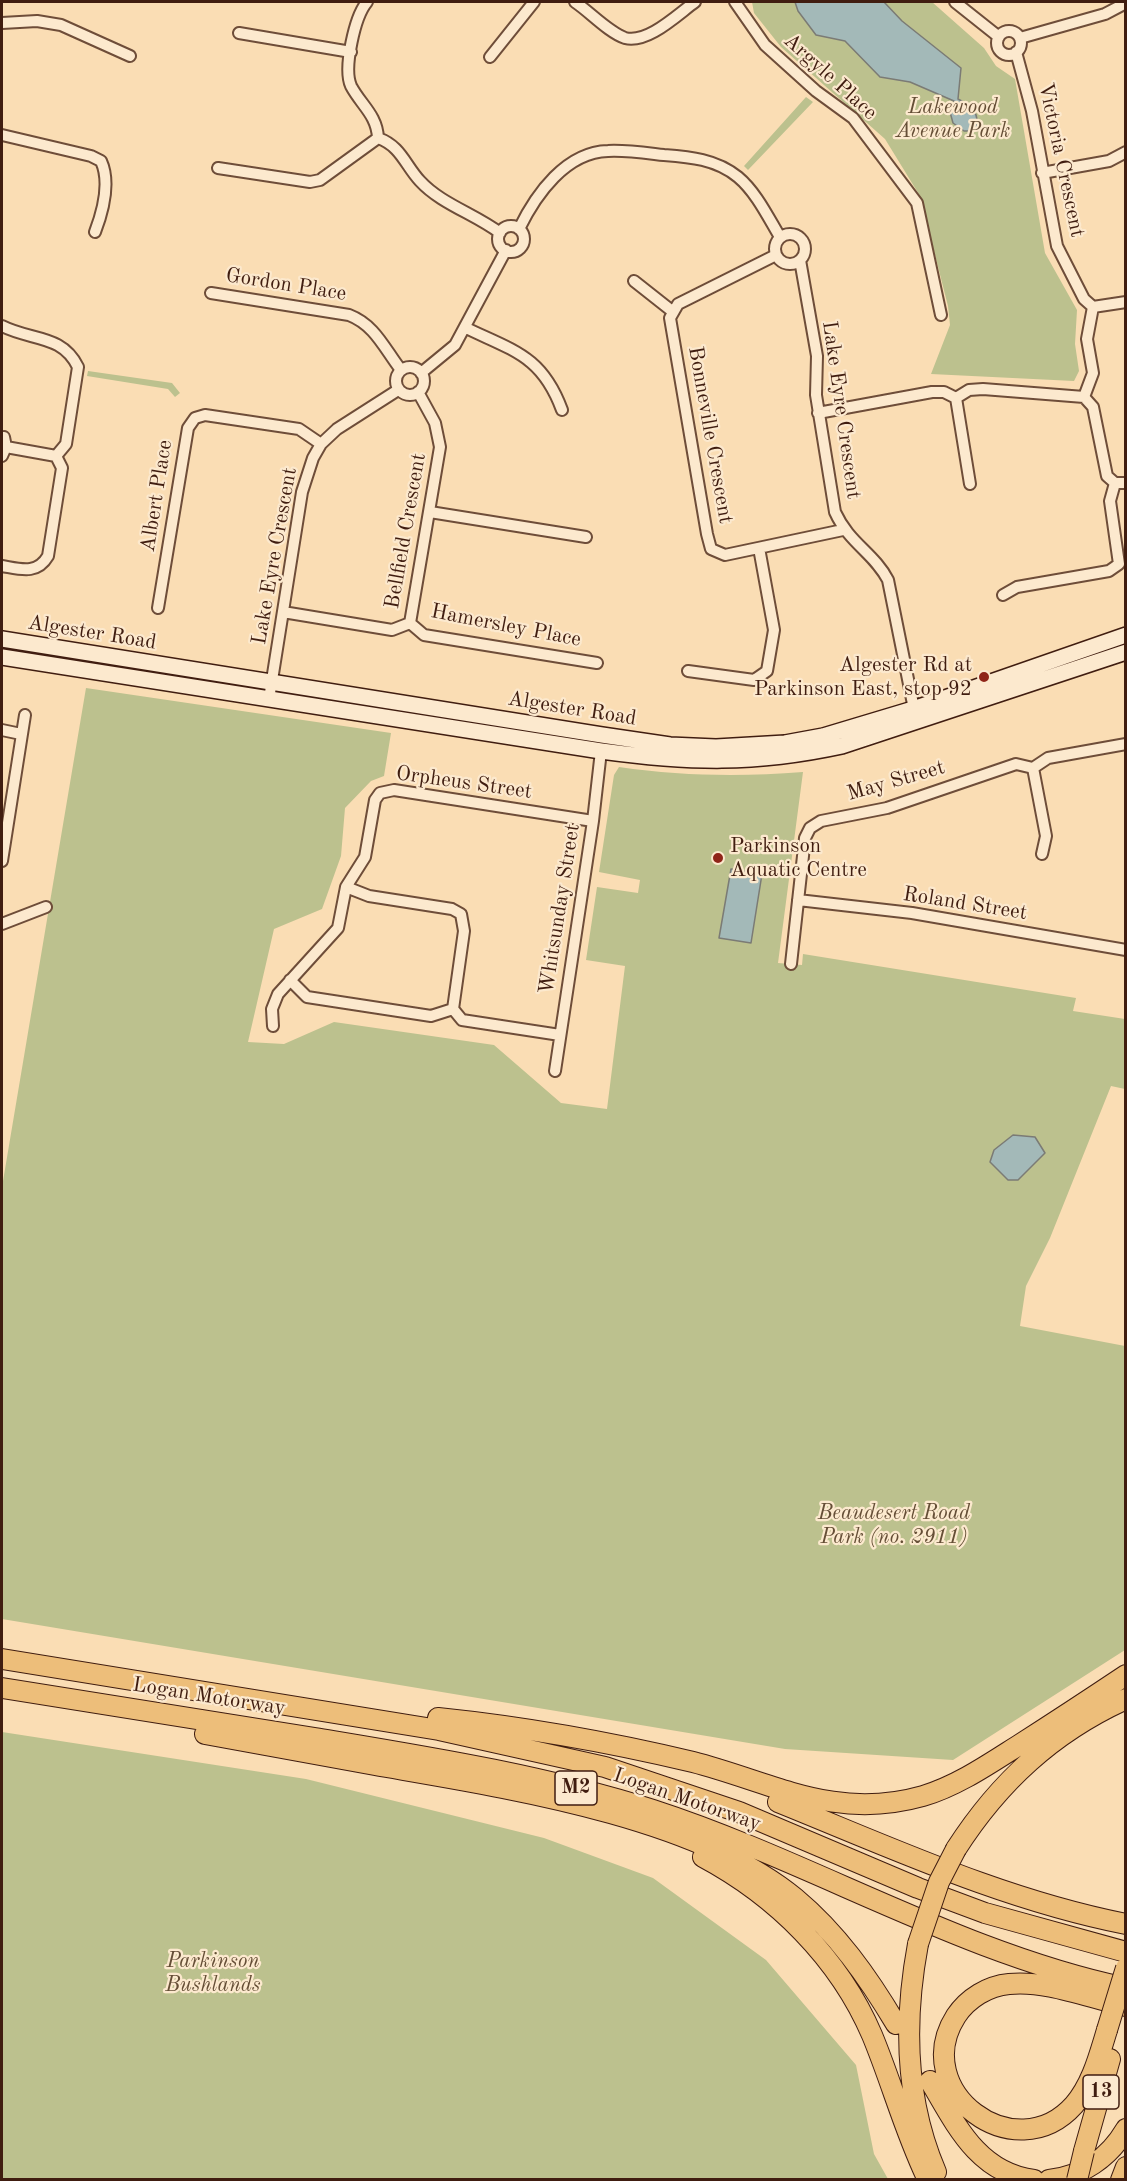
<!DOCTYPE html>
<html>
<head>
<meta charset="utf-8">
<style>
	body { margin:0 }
	#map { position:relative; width:1127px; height:2181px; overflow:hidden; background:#faddb4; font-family:"Old Standard TT",serif }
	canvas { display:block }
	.frame { position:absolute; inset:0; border:3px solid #401d10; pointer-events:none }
</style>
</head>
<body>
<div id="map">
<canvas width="1127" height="2181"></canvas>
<div class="frame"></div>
</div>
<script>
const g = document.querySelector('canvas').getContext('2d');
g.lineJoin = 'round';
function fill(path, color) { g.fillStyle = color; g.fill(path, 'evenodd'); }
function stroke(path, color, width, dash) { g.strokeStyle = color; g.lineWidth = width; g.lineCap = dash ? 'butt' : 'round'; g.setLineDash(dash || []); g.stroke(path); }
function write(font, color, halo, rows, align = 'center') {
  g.font = font + ' "Old Standard TT",serif'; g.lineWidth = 4.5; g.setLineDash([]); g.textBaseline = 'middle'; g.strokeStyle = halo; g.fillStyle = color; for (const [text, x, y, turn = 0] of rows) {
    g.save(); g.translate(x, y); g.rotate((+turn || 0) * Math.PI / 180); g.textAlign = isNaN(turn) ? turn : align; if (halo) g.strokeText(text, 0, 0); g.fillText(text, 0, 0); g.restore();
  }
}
fill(new Path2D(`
	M752,2H932L984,48L996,66L1015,79L1045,253L1077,310L1075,344L1079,371L1074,381L931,374L950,325L948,306L920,196L885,139L781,47L754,13Z
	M806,97L813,102L748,170L744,166Z
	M88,371L172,383L180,393L175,397L168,389L87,376Z
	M86,688L391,733L384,776L371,781L345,808L341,856L322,909L274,929L248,1042L284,1044L334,1022L494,1045L561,1103L607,1109L625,966L586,960L597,887L638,893L640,880L599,872L614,775L619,767C681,776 740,777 803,772L778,963L802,965L803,954L1076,998L1073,1011L1125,1019V1089L1111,1086L1050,1238L1026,1286L1020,1326L1125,1346V1650L953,1760L785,1749L2,1619V1187Z
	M2,1732L306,1779L544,1838L653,1878L766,1960L856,2065L874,2154L888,2179H2Z`), '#bcc18e');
const water = new Path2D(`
	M795,2H884L902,21L961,68L958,99C974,107 979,113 977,131H964L953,123L950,112L954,101L910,82L880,77L845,41L816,35L798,11Z
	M731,869L762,874L751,943L719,938Z
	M1013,1135L1035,1137L1045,1153L1018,1180H1008L990,1162L994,1150Z`);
fill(water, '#a3b9b8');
stroke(water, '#7b7b75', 1.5);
const street = new Path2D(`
	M367,2C355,16 343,68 351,86C361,105 377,115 378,138C401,146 405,165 420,181C441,204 475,214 500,233
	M575,2C590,12 608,32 625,38C648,44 678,14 695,2
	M735,2L765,45L816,91L853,118L917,203L941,315
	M955,2L999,37
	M2,23L37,21L61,25L130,56
	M997 43a12 12 0 1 1 24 0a12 12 0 1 1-24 0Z
	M239,33L351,52
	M1020,38L1105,14L1126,3
	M1016,52L1032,111L1057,246L1084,299L1093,307L1126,302
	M490,57L534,2
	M2,135L91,156L101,161C111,183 103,211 95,232
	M218,168L310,182L320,180L378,138
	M1042,173L1109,161L1126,152
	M498 239a13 13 0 1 1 26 0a13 13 0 1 1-26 0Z
	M519,229C536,194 566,152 608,151C626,150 646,153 664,155C690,157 716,159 738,177C756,192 768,217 780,237
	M775 249a15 15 0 1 1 30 0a15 15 0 1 1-30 0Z
	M776,255L678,304L670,318L707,534L711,549L725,555L843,530
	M800,260L817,356L816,395L835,512C849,543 874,553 888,580L915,714
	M634,281L672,311
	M211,293L349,315C375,325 384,348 401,370
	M2,326C31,341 62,334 78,367L66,444L56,456L62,468L48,556C37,575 20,569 2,566
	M466,328C514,351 542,356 562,410
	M396 381a14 14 0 1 1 28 0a14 14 0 1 1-28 0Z
	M421,373L455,345L506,250
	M1084,397L1093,373L1087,339L1093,307
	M956,398L970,484
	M818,413L932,392H944L956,398L969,390L983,389L1084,397L1093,407L1107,476L1115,483H1126
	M6,447L56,456
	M2,456L6,447L4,437
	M430,512L586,537
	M1003,595L1017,587L1109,571L1119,564L1110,501L1115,483
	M158,608L188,428L195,418L205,415L299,429L321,444
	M283,612L392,630L410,623L440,447L435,423L418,392
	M410,623L424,635L597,663
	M688,671L754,680L767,671L774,630L759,548
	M269,699L302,492L313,458L321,444L337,429L398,390
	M2,730L21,734
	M1033,768L1046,836L1042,854
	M2,861L25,715
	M346,887L369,896L452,909L461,914L464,931L453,1009
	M798,900L912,913L1126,950
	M2,924L46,907
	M791,964L805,838L810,828L821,821L887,808L1016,764L1033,768L1048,758L1126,744
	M290,980L307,997L431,1016L453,1009
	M453,1009L462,1020L560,1035
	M273,1026L272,1009L278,994L338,928L346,887L365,857L375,800L380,793L394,790L593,821
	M555,1071L593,821L601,751`);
const secondary = new Path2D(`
	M2,639L602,735L670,745L716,747L785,743L823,736L913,709L1126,635
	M2,657L601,751C690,763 754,765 842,746L1126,652`);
const highway = new Path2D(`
	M2,1659L439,1730L605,1767L739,1812L918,1888L985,1913L1126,1952
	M2,1688C106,1704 210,1721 315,1738C429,1757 543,1775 653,1810C813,1862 960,1953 1126,1988
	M438,1718C525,1727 609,1742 693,1762C774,1783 835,1821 923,1796C957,1786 989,1764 1019,1745C1055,1722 1090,1699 1126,1675
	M205,1734C262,1744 318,1755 375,1765C501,1787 694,1815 795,1898C837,1933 868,1977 896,2024
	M778,1802C892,1848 1004,1900 1126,1924
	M956,1849C999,1782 1053,1732 1126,1699
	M703,1857C776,1896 839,1958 872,2035C892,2083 905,2133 928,2180
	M918,1944C904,2019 905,2100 936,2172
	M1107,2030C1099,2056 1092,2084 1074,2105C1015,2171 908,2091 956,2016C968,1998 988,1986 1009,1984C1047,1980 1089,1998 1126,2006
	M930,2081C956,2125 978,2173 1034,2180
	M1084,2151L1110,2059
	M1049,2180C1082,2176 1109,2158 1126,2129
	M1121,2180L1126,2167`);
stroke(street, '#6e4d39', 14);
stroke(secondary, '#401d10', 18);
stroke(highway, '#401d10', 22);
stroke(street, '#fce9ce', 10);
stroke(secondary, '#fce9ce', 15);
stroke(highway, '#edbe7a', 20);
const highwayBridge = new Path2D(`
	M918,1944L939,1882L956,1849
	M1107,2030L1126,1968
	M1077,2180L1084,2151`);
stroke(highwayBridge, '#401d10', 22, []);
stroke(highwayBridge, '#edbe7a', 20);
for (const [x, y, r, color] of [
	[984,677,6,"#8f2418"],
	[718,858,6,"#8f2418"]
]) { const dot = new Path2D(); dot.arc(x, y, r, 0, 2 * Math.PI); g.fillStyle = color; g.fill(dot); stroke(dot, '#fce9ce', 2); }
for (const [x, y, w] of [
	[576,1788,42],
	[1101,2092,36]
]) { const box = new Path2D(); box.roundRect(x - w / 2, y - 17, w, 34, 4.5); g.fillStyle = '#fce9ce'; g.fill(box); stroke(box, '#401d10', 1.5); }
write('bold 20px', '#401d10', null, [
	["M2",576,1788],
	["13",1101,2092]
]);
write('21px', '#401d10', '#fce9ce', [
	["Argyle Place",830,77,42],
	["Victoria Crescent",1061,160,78],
	["Gordon Place",286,285,9],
	["Lake Eyre Crescent",841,410,82],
	["Bonneville Crescent",710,435,80],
	["Albert Place",157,496,-81],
	["Bellfield Crescent",406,531,-80],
	["Lake Eyre Crescent",275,556,-80],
	["Hamersley Place",506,626,11],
	["Algester Road",92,633,9],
	["Algester Road",572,709,9],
	["May Street",896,781,-16],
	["Orpheus Street",464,783,8],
	["Roland Street",965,904,9],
	["Whitsunday Street",560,909,-81],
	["Logan Motorway",209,1697,9],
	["Logan Motorway",687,1800,19]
]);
write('italic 21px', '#654e36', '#fce9ce', [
	["Lakewood",953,107],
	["Avenue Park",953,131],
	["Beaudesert Road",894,1513],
	["Park (no. 2911)",894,1537],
	["Parkinson",213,1961],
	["Bushlands",213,1985]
]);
write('21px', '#401d10', '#fce9ce', [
	["Algester Rd at",972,665],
	["Parkinson East, stop 92",972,689],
	["Parkinson",730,846,"left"],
	["Aquatic Centre",730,870,"left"]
], 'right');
</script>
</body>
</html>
